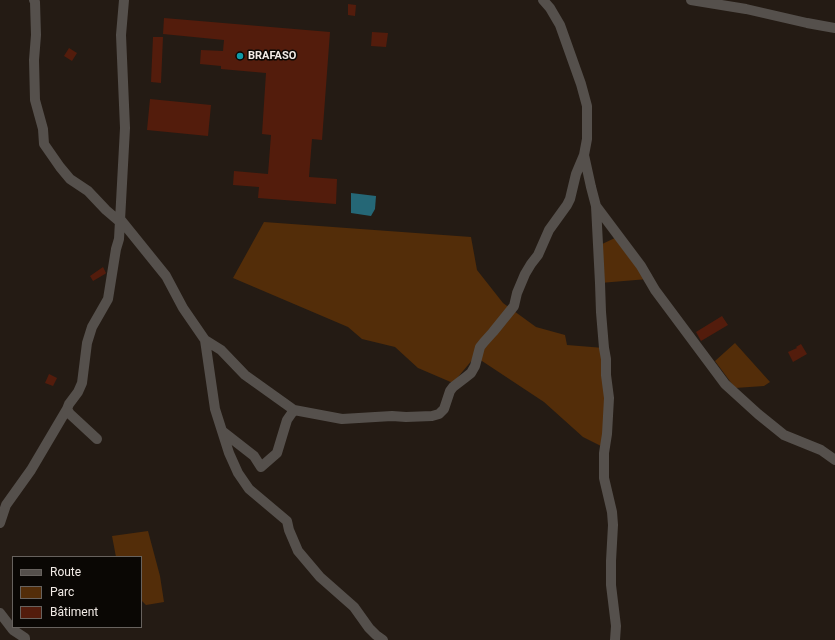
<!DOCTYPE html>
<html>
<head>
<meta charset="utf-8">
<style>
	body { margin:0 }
	#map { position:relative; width:835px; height:640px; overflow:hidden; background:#241b14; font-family:Roboto,sans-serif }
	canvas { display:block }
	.legend { position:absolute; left:12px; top:556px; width:130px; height:72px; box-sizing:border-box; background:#0a0704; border:1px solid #67625e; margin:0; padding:5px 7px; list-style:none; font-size:12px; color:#f2ebe6 }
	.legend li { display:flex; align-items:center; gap:8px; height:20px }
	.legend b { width:20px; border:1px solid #67625e }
</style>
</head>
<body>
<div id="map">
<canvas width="835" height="640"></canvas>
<ul class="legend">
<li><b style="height:5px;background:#55504c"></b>Route</li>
<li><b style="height:11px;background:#532d09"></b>Parc</li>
<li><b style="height:11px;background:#531c0c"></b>Bâtiment</li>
</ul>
</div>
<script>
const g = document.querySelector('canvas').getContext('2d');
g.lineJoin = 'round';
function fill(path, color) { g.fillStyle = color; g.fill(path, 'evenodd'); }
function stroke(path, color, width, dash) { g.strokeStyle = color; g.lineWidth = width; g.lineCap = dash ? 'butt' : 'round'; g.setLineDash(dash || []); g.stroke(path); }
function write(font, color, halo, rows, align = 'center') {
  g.font = font + ' Roboto,sans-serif'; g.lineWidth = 3; g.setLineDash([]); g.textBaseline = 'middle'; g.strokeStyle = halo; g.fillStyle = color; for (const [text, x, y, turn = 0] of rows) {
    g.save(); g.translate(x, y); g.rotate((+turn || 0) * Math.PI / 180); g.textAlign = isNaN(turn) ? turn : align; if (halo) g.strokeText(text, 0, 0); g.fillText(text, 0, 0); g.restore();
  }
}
fill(new Path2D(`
	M264,222L471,237L477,270L503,303L536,327L565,335L567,345L604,348L607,449L583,437L544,402L482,361L473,359L453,383L418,368L395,347L362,339L348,327L233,278Z
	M619,236L648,279L600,283L598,246Z
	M735,343L770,382L764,386L735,388L715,361Z
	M148,531L160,576L164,602L146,605L141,600V557H116L112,536Z`), '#532d09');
fill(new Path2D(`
	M351,193L376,196L375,209L371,216L351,213Z`), '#256776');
fill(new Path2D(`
	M348,4L356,5L355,16L348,15Z
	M164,18L330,32L322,140L312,139L309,177L337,179L336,204L258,198L259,187L233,185L234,171L268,174L271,135L262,134L266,73L221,69V66L200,64L201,50L223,51L224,40L163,34Z
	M372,32L388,33L386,47L371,46Z
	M153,37H163L161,83L151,82Z
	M69,48L77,53L72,61L64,56Z
	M150,99L211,105L208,136L147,130Z
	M103,267L106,273L105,274L93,281L90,276Z
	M722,316L728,325L701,341L696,332Z
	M801,344L807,354L793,362L788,352L797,348L796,347Z
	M49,374L57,378L53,386L45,383Z`), '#531c0c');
stroke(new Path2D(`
	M34,0L35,2L36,35L34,60L35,100L43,129L44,144L60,167L70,179L88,191L106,210L120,222
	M543,0L550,8L560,25L581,84L587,106V139L584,155L591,187L596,206L600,283L601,312L604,348L606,359V375L609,398L607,434L604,453V478L612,512L613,525L611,561V585L616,626L615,640
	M691,0L746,9L807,23L835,28
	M596,206L641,266L655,290L725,384L758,414L784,435L821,450L835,460
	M120,219L166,276L183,308L205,340L215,409L229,453L238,473L249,489L287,521L289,530L298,551L320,577L354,607L369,628L376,635L383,640
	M205,340L221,350L245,375L294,410L342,419L392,416L406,417L432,416L439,414L444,409L450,391L453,387L466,377L471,373L475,366L480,347L484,342L493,332L514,306L517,293L525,274L531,264L538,255L549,230L567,205L570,199L576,174L584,155
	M222,431L254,456L261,467L277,453L287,420L294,410
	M97,439L70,414L67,409L69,404L78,392L82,383L87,343L92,327L108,299L116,249L119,239L125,128L121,35L124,0
	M0,523L6,505L31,470L67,409
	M0,613L13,630L25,638V640`), '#55504c', 10);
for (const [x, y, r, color] of [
	[240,56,4,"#0f9aa8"]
]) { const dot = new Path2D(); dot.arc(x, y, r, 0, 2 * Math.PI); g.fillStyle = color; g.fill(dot); stroke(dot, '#0a0704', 1.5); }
write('bold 11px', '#f2ebe6', '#0a0704', [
	["BRAFASO",248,56]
], 'left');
</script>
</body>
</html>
